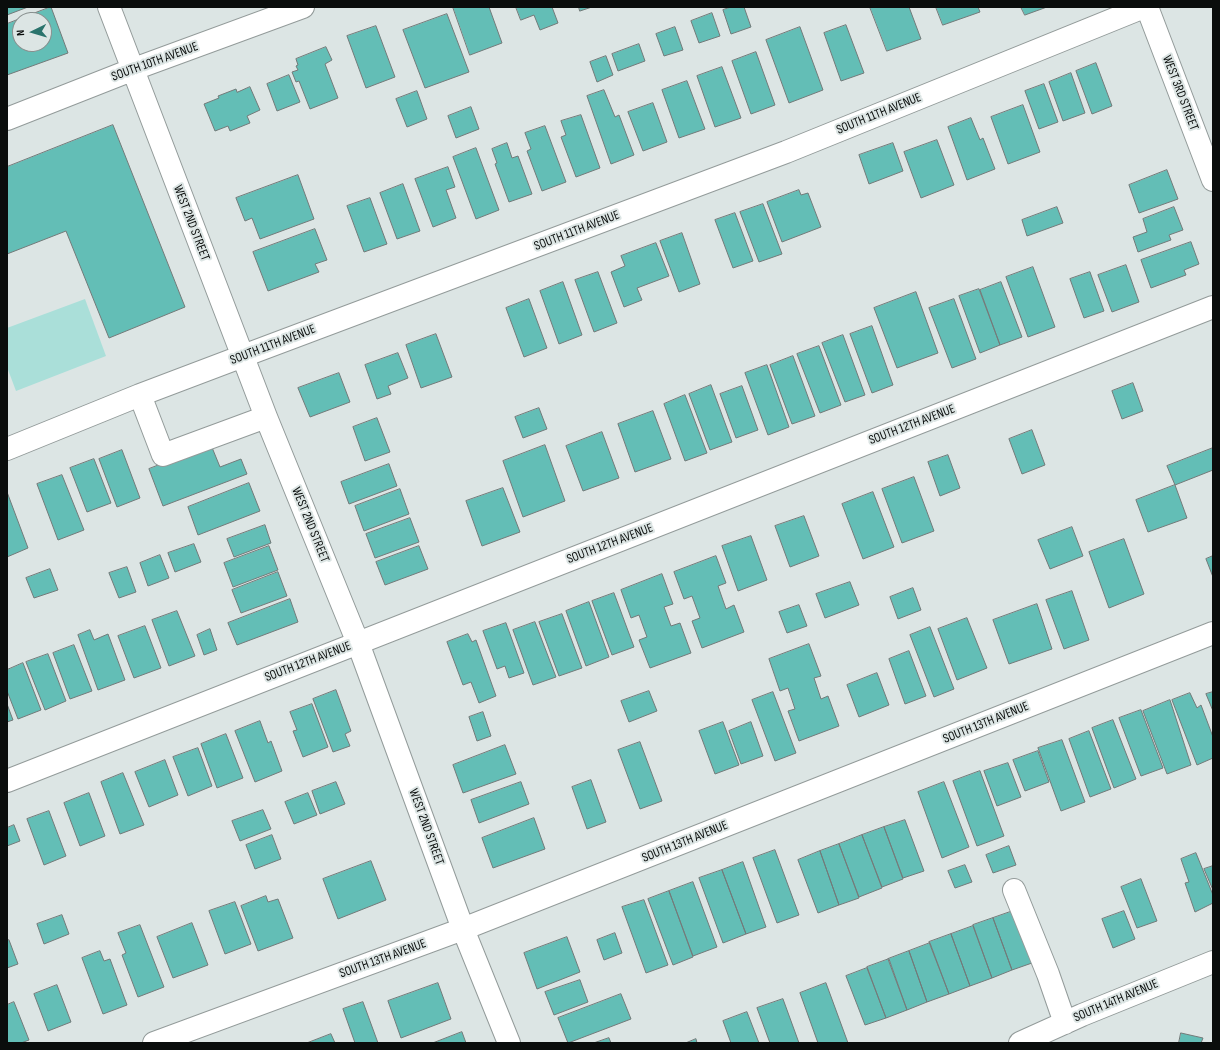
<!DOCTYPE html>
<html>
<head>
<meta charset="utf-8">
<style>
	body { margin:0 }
	#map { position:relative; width:1220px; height:1050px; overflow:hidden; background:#dce5e4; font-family:"Sofia Sans Condensed",sans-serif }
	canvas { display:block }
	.frame { position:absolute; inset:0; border:8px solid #0a0d0c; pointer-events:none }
	.north { position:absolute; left:12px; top:12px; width:40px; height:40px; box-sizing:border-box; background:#dce5e4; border:1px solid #888f8e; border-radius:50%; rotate:265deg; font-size:11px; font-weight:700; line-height:16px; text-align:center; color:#0a0d0c }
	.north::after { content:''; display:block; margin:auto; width:14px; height:18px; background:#2a736c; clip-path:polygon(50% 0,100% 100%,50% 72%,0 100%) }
</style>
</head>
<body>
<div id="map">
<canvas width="1220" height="1050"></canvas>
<div class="frame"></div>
<div class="north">N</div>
</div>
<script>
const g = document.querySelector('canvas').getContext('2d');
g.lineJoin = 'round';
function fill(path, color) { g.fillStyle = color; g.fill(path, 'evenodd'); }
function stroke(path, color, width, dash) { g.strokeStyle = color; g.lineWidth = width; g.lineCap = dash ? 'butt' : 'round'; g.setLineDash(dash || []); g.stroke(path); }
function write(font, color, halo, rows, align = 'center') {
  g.font = font + ' "Sofia Sans Condensed",sans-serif'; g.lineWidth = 4; g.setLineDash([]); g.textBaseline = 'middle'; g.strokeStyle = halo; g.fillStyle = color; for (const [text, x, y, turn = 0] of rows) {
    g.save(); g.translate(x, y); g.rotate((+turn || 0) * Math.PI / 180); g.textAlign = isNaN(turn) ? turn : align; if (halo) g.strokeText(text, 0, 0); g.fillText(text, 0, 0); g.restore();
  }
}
fill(new Path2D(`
	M85,299L106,356L16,391L7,367V328Z`), '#aadfd9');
const building = new Path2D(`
	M7,7H28L7,15Z
	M51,7L68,53L7,75V24ZM20,20H44V44H20Z
	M453,7H489L502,43L470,55Z
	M516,7H552L558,23L540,30L534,15L521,20Z
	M579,7H592L580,11Z
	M731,7H744L751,27L731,34L723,10Z
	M870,7H909L921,39L887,51Z
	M936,7H978L980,12L943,25Z
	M1021,7H1047L1025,15Z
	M712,13L720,36L699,43L691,21Z
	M447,14L469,72L425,88L403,30Z
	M846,25L864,73L841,81L824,33Z
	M376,26L395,77L366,88L347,36Z
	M675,27L683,50L664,56L656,34Z
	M800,27L823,90L789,103L766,40Z
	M639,44L645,61L618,71L612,54Z
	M326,47L332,60L325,64L338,98L310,109L299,81L296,82L292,72L298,70L296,66L298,65L296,59Z
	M756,52L775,105L751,114L732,61Z
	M606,56L613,75L597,82L590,62Z
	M1096,63L1112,106L1092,114L1076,71Z
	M722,67L741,118L715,127L697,76Z
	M1071,73L1085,113L1063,121L1049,82Z
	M289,75L300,102L277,111L267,84Z
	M687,81L705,129L679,138L662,90Z
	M1044,84L1058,122L1039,129L1025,91Z
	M250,87L260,110L247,116L250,123L230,131L228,126L215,131L204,104L219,98L218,96L236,89L237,92Z
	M604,90L615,117L619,115L634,155L611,164L587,96Z
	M417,91L427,119L407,127L396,99Z
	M653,103L667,142L643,151L628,112Z
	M1023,105L1040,152L1008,164L991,117Z
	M471,107L479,129L456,138L448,116Z
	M581,115L600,168L576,177L561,137L566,135L561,121Z
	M971,118L980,140L983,138L995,169L967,180L948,127Z
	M113,125L185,307L109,338L66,231L7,254V167Z
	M545,126L566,182L542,191L527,151L531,149L525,133Z
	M937,140L954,185L921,198L904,152Z
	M507,143L512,158L518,156L532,194L509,202L495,164L497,163L492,149Z
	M893,143L903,171L869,184L859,155Z
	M476,148L499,210L476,219L453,157Z
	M448,167L455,187L446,190L456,218L433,227L415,179Z
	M1167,170L1178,199L1139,213L1129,185Z
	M298,175L314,219L260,239L252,218L245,221L236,198Z
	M403,184L420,231L397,239L380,193Z
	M799,190L801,195L808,193L821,227L782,242L767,202Z
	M370,198L387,244L364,252L347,206Z
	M763,204L782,254L759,262L740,212Z
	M1057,207L1063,223L1027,236L1022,220Z
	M1174,207L1183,230L1169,235L1171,240L1138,252L1133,237L1147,232L1143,219Z
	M735,213L753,261L733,268L715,220Z
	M315,229L327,260L315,264L319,272L268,291L253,252Z
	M682,233L700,284L679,292L660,241Z
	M1191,242L1199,264L1184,270L1186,275L1151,288L1141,260Z
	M656,243L669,276L637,288L642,300L624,307L611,272L625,266L621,256Z
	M1126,265L1139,302L1112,312L1098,275Z
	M1033,267L1055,327L1028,337L1006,277Z
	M598,272L617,323L594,332L575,280Z
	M1090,272L1104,311L1084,318L1070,279Z
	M563,282L582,335L559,344L540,291Z
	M1001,282L1022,337L1000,345L980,290Z
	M979,289L1000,345L980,353L959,296Z
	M916,292L938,353L897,368L874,308Z
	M529,299L547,348L524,357L506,308Z
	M954,299L976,359L952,368L929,308Z
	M872,326L893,385L872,393L850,334Z
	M436,334L452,377L421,388L406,345Z
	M843,335L865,395L845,402L822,343Z
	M819,346L841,405L820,413L797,354Z
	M398,353L408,378L388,386L391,394L377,399L365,365Z
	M793,356L815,416L792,424L770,365Z
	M767,365L789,427L768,435L745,373Z
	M339,373L350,402L310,417L298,388Z
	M1133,383L1143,411L1122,419L1112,391Z
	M711,385L732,442L710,450L689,394Z
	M742,386L758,430L736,438L720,394Z
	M685,395L707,453L685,461L664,404Z
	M539,408L547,429L523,438L515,417Z
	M653,411L671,459L635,472L618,424Z
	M377,418L390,452L365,461L353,427Z
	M1032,430L1045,465L1022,474L1009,439Z
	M602,432L619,478L583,491L566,446Z
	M211,445L220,467L241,459L247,474L163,506L149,469Z
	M545,445L565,501L523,517L503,461Z
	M1213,448V470L1175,485L1167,466Z
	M122,450L140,498L117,507L99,459Z
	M948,455L960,488L940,496L928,462Z
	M94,459L111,503L87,512L70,468Z
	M389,464L397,486L349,504L341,482Z
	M62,475L84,530L58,540L37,484Z
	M914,477L934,531L902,543L882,489Z
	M249,483L260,511L198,535L188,507Z
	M1175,485L1187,518L1148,532L1136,500Z
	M503,488L520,532L482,546L466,501Z
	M400,489L409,514L364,531L355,506Z
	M7,492L28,548L7,557Z
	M873,492L894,547L863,559L842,504Z
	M804,516L819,556L790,567L775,526Z
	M410,518L419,542L375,558L366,534Z
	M265,525L271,543L234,557L227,539Z
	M1072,527L1083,556L1050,569L1038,540Z
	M751,536L767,580L738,591L722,546Z
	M1124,539L1144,594L1109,608L1089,552Z
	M194,544L201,562L175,572L168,553Z
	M269,546L278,570L233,587L224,563Z
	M419,546L428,569L385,585L376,562Z
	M160,555L169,578L148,586L140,563Z
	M716,556L726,583L718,586L726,609L734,605L744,632L702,648L692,621L700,618L692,596L684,599L674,572Z
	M1213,556V577L1206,559Z
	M127,567L136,592L119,598L109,573Z
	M50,569L58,590L34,598L26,578Z
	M278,572L287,596L241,613L232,590Z
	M662,574L673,604L664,607L671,626L680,623L691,653L650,668L639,640L647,637L639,615L631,618L621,590Z
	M850,582L859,605L825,618L816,594Z
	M913,588L921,610L898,619L890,597Z
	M1072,591L1089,640L1064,649L1046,600Z
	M614,593L634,647L612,655L592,601Z
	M290,599L298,622L237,645L228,623Z
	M589,602L609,657L586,666L566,611Z
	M1037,604L1052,649L1009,664L993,620Z
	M799,605L807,626L787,633L779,612Z
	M177,611L195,656L169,666L152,620Z
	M562,614L582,668L559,676L539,622Z
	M967,618L987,668L957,680L938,629Z
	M535,622L556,677L533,685L513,630Z
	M506,623L524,673L509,678L505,666L497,669L483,631Z
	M145,626L161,668L134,678L118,636Z
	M930,627L954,689L934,697L910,635Z
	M210,629L217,650L204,655L197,635Z
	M90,630L94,640L108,634L125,680L98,690L78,635Z
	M468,634L472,642L476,640L496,696L479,703L471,682L463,685L447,642Z
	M809,644L821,676L814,678L821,699L828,696L839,726L799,741L788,711L795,709L788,688L780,691L769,659Z
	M74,645L92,691L70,699L53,653Z
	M909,651L926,696L905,704L889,659Z
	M48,654L66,701L45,710L26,662Z
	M23,663L41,710L18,719L7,691V670Z
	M877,673L889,705L859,717L847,685Z
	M336,690L351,731L345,734L350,746L333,752L313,699Z
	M649,691L657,711L629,722L621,701Z
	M773,692L796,753L775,761L752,700Z
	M1213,692V711L1206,694Z
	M1190,693L1197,708L1201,705L1213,737V758L1197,765L1172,700Z
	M1170,700L1191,765L1167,774L1143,711Z
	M7,704L13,720L7,722Z
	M312,704L328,747L303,757L293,731L297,730L290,712Z
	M1141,710L1163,768L1141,776L1119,718Z
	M483,712L491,736L477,741L469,717Z
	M1113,720L1136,779L1114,788L1092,728Z
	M260,721L268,743L271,741L282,771L255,782L235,731Z
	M723,722L739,765L715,774L699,731Z
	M751,722L763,756L741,764L729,731Z
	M1089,731L1111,789L1090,797L1069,739Z
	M226,734L243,778L217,788L201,744Z
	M1062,740L1085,802L1061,811L1038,748Z
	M640,742L662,801L640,809L618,750Z
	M505,745L516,774L463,793L453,765Z
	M198,748L212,786L188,796L173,757Z
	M1038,751L1049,782L1025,791L1013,760Z
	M165,760L178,795L149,807L135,772Z
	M1008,763L1021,797L997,806L984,771Z
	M980,771L1004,836L977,846L953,781Z
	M123,773L144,825L120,834L101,782Z
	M591,780L606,822L587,829L572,787Z
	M336,782L345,804L320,814L312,791Z
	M521,782L529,804L479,823L471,800Z
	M944,782L969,847L942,858L918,792Z
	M89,793L105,836L80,846L64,803Z
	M308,793L317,815L294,824L285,802Z
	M263,810L271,829L240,841L232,821Z
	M49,811L66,856L44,865L27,819Z
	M534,818L545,849L493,868L482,838Z
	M905,820L924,871L903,878L884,827Z
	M14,825L20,841L7,846V828Z
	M884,827L903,879L882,887L862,835Z
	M272,835L281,859L255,869L246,845Z
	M862,835L882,888L859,897L839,844Z
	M839,844L859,898L839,905L820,851Z
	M1009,846L1016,865L993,873L986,855Z
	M775,850L799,915L777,923L753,858Z
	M820,851L839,905L818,913L798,860Z
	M1196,853L1213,895V903L1195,912L1185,883L1189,882L1181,859Z
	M371,861L386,900L338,919L323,879Z
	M743,862L766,927L746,934L722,870Z
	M965,865L972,882L955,888L948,871Z
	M1213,866V890L1204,869Z
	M722,870L746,934L723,943L699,878Z
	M1141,879L1157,921L1137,928L1121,887Z
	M693,882L717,947L693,956L669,891Z
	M669,891L693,957L673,965L648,899Z
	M266,896L268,902L278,899L293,938L258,951L241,906Z
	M644,900L668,965L646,973L622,907Z
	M235,902L251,944L225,954L209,911Z
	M1013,911L1032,963L1012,970L993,918Z
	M1124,911L1135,939L1113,948L1102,919Z
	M62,915L69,934L44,944L37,924Z
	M993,918L1012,970L992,978L973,925Z
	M192,923L208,965L173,978L157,937Z
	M140,925L164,987L138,997L122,955L126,953L118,933Z
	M973,926L992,978L970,986L951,934Z
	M615,933L622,953L604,960L597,940Z
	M951,934L970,986L949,994L929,942Z
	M567,937L580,972L537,989L524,953Z
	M9,940L18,964L7,968V941Z
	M930,943L949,994L927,1002L909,951Z
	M100,951L104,961L110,959L127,1005L103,1014L82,958Z
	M909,951L927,1002L907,1010L888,959Z
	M889,959L907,1010L886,1018L867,967Z
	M867,968L886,1018L865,1025L846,976Z
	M580,980L588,1002L554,1015L545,992Z
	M438,983L451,1019L401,1038L388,1001Z
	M826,983L848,1043H818L800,993Z
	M57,985L71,1022L48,1031L34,994Z
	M621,994L631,1019L568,1043L558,1018Z
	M783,999L799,1043H770L757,1008Z
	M14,1002L29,1040L21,1043H7V1005Z
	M363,1002L378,1043H355L343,1009Z
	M747,1012L759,1043H731L723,1021Z
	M462,1032L466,1043H433Z
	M1181,1033L1203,1038L1201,1043H1179Z
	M331,1034L335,1043H307Z
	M609,1038L611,1043H594Z
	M696,1039L697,1043H686Z`);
fill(building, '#63beb6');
stroke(building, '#727a79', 1);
const minor = new Path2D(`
	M109,7L266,417L358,643L463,929L509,1043
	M1147,7L1213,180
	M7,119L134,69L303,7
	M140,395L163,455L266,417
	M7,449L140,395L243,356L786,152L1144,7
	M7,781L1213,307
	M1014,890L1048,974L1065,1023
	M154,1043L463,929L1213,633
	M1020,1043L1082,1015L1213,962`);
stroke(minor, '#939b9a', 24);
stroke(minor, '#fff', 22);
write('13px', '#0a0d0c', '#dce5e4', [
	["SOUTH 10TH AVENUE",155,62,-20],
	["WEST 3RD STREET",1180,93,69],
	["SOUTH 11TH AVENUE",879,114,-22],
	["WEST 2ND STREET",191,223,69],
	["SOUTH 11TH AVENUE",577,231,-21],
	["SOUTH 11TH AVENUE",273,345,-21],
	["SOUTH 12TH AVENUE",912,425,-21],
	["WEST 2ND STREET",310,525,68],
	["SOUTH 12TH AVENUE",610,544,-21],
	["SOUTH 12TH AVENUE",308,662,-21],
	["SOUTH 13TH AVENUE",986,723,-22],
	["WEST 2ND STREET",426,827,70],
	["SOUTH 13TH AVENUE",685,842,-22],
	["SOUTH 13TH AVENUE",383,959,-20],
	["SOUTH 14TH AVENUE",1116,1001,-23]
]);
</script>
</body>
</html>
